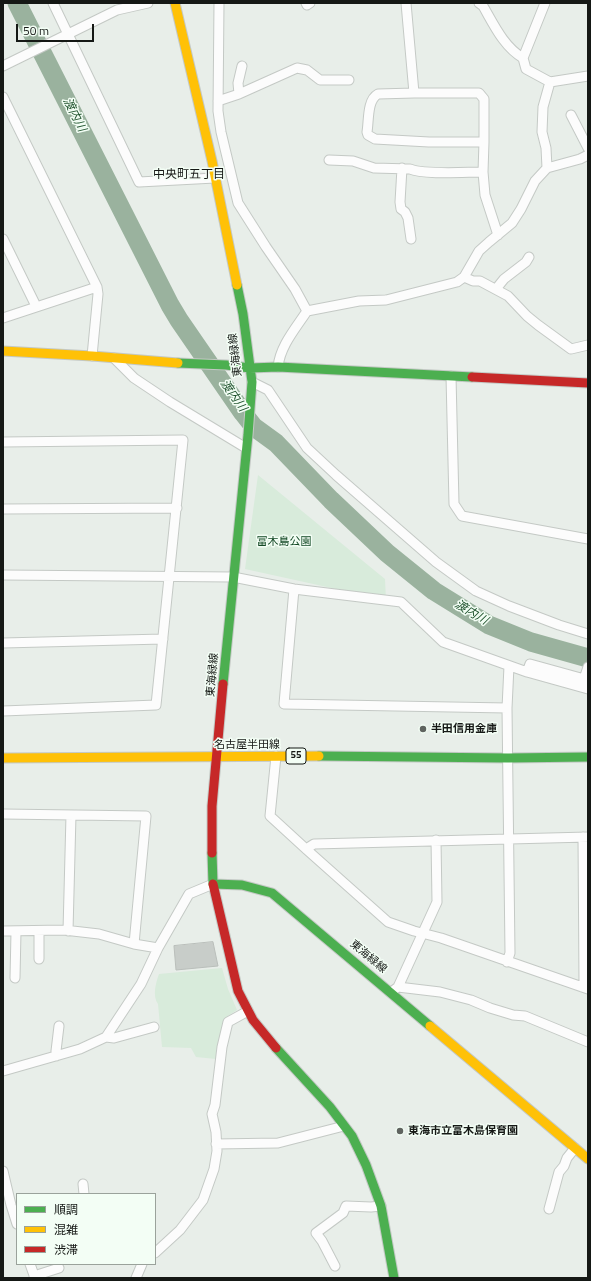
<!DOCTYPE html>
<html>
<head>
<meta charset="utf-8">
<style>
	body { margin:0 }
	#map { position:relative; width:591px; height:1281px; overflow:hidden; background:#e8eee9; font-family:"Titillium Web","Noto Sans JP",sans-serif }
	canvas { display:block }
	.frame { position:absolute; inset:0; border:4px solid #151815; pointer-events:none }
	.legend { position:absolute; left:16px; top:1193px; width:140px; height:72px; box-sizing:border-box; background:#f3fef5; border:1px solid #9aa29b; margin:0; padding:5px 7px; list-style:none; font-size:12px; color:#151815 }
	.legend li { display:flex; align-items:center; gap:8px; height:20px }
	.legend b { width:20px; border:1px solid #9aa29b }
	.scale { position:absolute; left:16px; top:24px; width:78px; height:18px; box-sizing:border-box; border:2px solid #151815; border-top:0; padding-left:5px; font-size:12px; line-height:14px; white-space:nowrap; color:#151815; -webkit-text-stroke:3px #f3fef5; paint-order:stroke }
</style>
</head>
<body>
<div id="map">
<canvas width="591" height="1281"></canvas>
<div class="frame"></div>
<ul class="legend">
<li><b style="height:5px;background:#4caf50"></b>順調</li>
<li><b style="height:5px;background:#ffc107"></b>混雑</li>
<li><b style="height:5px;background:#c62828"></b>渋滞</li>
</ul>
<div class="scale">50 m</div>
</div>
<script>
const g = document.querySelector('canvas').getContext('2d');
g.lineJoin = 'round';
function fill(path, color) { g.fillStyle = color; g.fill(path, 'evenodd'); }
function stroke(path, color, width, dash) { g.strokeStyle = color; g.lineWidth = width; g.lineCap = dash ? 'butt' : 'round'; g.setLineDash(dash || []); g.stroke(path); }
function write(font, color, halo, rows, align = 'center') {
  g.font = font + ' "Titillium Web","Noto Sans JP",sans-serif'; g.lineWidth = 3; g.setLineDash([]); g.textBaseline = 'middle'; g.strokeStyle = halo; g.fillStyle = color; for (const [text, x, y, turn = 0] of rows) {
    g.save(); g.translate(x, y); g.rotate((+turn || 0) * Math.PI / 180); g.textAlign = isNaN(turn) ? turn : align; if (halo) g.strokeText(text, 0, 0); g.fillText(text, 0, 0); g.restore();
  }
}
fill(new Path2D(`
	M258,475L385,579L386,600L245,569Z
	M222,968L228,989L237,1010L225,1018L217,1047L216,1059L196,1057L191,1048L162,1047L158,1004C152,996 156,982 159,974Z`), '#d8ebdb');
stroke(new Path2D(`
	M17,3L170,305L179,320L243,413L254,427L276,443L331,500L387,553L434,591L489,625L531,642L588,658`), '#9ab29e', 19);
const building = new Path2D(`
	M213,942L218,966L176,970L174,946Z`);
fill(building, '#c8cdc9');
stroke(building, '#b9beba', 1);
const street = new Path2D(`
	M53,3L139,182L215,178
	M219,3L218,111L221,132L238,203L266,247L295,289L307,311
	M306,3L307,5L310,3
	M406,3L414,93
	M479,3L483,6C494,25 504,47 523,58
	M545,3L523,58L526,69L550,82L543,107L542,132L546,148L547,168
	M3,66L117,10L148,3
	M242,66L238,83L239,94L297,68L307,70L320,80H349
	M550,82L588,76
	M414,93H479L484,99V142H429L375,139L368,135L367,132C369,120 367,100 378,94Z
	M3,97L97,287L98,294L92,356
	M218,101L239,94
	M571,115L588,148
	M329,160L353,161L374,168L410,169C424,175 466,172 483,172L485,195L498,235
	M402,168L400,202L401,209L405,212L408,218L411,239
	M483,172L484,142
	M3,239L36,306
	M464,277L473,281H480L508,296L527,316L538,325L571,349L588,345
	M496,289L504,279L526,262L529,257
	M3,318L97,287
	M114,358L134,378L170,402L246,448
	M278,367C280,346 296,328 307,311L359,301L386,300L457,282L464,277L479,251L489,242L512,223L521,209L535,181L547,168L580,159L588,155
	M451,376L454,504L462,516L588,539
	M252,382L268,390L307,448L336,475L436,562L476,591L509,606L559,625L588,634
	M3,442L183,440L156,705L3,711
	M3,509L177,508
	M3,575L233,577L294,589L401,602L443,642L527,672L588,689
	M294,589L284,704L507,708
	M3,643L163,639
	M527,672L530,664L588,680
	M584,679L588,667
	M276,756L270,816L306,849L388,922L414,931L441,938L588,989
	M3,814L146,816L134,944
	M306,849L314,844L588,837
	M3,931L64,930L99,934L134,944L158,948
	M68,931L71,815
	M39,959V931
	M507,962L510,953L507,708L509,666
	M15,978L16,932
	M398,987L440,992L471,1000L490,1008L513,1015L525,1016L588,1042
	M582,987L584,982L583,837
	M394,990L398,987L437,902L436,840
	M106,1037L114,1038L154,1027
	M56,1056V1051L59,1026
	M3,1071L80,1049L106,1037L141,984L158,948L189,894L213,884
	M216,1144L278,1143L344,1126
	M3,1171L11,1205L17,1224
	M83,1184L84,1194
	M549,1209L559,1172L564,1166L567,1158L575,1148
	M155,1253L180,1230L203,1200L214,1169L217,1151L216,1132L212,1114L215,1105L222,1047L228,1022L248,1011
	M30,1264L35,1278
	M335,1266L322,1241L316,1233L343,1213L346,1206L371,1207L381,1206
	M34,1276L59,1268
	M136,1278L142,1264`);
const fast = new Path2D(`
	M178,363L226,365L250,368L278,367L472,377
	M223,684L248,435L252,382L243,314L237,285
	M319,756L508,758L588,757
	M212,853L213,884L242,885L272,893L430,1026
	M276,1048L330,1107L352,1136L366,1165L381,1206L394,1278`);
const slow = new Path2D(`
	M175,3L212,161L237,285
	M3,351L92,356L178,363
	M3,758L319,756
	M430,1026L588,1159`);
const jam = new Path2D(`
	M472,377L588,383
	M212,853V806L223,684
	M213,884L238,991L253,1020L276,1048`);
stroke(street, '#c4c9c5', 11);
stroke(fast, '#c4c9c5', 11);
stroke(slow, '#c4c9c5', 11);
stroke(jam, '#c4c9c5', 11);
stroke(street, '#fcfcfc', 9);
stroke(fast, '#4caf50', 9);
stroke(slow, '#ffc107', 9);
stroke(jam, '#c62828', 9);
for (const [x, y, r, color] of [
	[423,729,4,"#5f635f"],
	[400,1131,4,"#5f635f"]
]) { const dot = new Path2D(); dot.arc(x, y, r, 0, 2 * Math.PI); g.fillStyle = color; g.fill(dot); stroke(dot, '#f3fef5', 1.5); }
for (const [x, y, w] of [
	[296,756,20]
]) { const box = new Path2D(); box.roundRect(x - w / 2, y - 8, w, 16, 3); g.fillStyle = '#f3fef5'; g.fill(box); stroke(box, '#151815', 1); }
write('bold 10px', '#151815', null, [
	["55",296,756]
]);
write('11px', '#151815', '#f3fef5', [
	["東海緑線",236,355,-97],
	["東海緑線",213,675,-85],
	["名古屋半田線",247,745],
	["東海緑線",368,957,40]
]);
write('11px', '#124824', '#f3fef5', [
	["富木島公園",284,542]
]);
write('bold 11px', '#151815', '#f3fef5', [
	["半田信用金庫",431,729],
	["東海市立富木島保育園",408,1131]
], 'left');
write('italic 12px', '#20532e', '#f3fef5', [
	["渡内川",74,115,63],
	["渡内川",233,396,55],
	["渡内川",471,613,31]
]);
write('12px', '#151815', '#f3fef5', [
	["中央町五丁目",189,175]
]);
</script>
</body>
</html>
